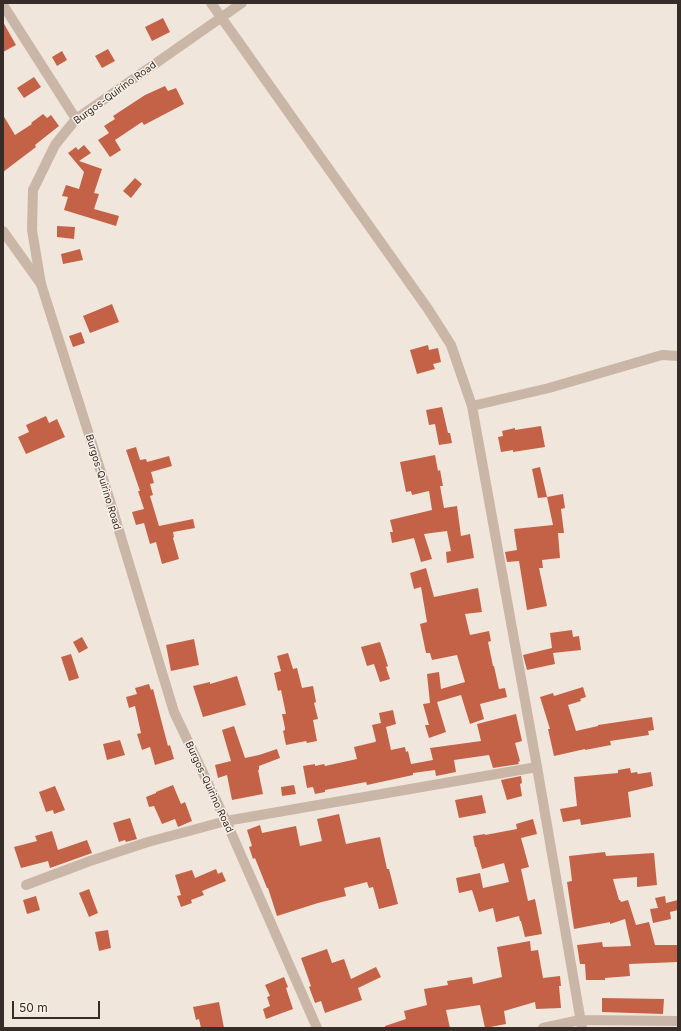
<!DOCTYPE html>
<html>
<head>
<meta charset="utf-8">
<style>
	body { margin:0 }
	#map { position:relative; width:681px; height:1031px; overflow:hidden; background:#f1e6db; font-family:Inter,sans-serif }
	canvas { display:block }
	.frame { position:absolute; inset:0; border:4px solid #362c28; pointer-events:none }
	.scale { position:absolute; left:12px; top:1001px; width:88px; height:18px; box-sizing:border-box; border:2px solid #362c28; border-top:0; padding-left:5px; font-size:12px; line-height:14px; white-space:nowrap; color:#362c28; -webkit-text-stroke:3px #f9f1e8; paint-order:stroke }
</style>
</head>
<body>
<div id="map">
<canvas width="681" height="1031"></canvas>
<div class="frame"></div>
<div class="scale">50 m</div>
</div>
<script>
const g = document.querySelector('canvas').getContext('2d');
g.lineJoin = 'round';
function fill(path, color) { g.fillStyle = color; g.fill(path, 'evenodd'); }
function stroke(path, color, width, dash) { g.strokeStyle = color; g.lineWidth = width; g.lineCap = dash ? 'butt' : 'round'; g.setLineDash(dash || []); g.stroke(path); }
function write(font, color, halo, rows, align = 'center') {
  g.font = font + ' Inter,sans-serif'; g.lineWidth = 3; g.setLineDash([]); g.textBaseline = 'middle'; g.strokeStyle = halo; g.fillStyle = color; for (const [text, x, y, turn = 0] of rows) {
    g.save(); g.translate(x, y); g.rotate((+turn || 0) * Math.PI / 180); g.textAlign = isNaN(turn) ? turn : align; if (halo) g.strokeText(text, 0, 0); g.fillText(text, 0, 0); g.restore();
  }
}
fill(new Path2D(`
	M163,18L170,32L152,41L145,27Z
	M3,22L16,45L3,52Z
	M108,49L115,61L102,68L95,56Z
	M62,51L67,60L57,66L52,57Z
	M34,77L41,87L24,98L17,88Z
	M165,86L168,91L176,88L184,104L144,125L142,122L115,140L121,150L110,157L98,140L109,133L104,126L115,119L113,116L145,95Z
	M43,114L47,118L51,115L59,126L35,145L36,147L3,172V115L15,135L32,124L31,123Z
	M84,145L91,153L79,161L102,169L94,193L99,194L94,209L119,216L116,226L64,210L68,197L62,196L66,185L79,189L84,172L68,153L76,147L78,150Z
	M135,178L142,184L131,198L123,191Z
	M57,226L75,227L74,239L57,237Z
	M80,249L83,260L63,264L61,254Z
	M112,304L119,322L90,333L83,316Z
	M81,332L85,343L73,347L69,336Z
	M428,345L429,350L438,348L441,362L433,364L435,369L417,374L410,350Z
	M442,407L448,433H450L452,443L439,445L435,424L429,425L426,410Z
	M46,416L49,423L57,419L65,437L26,454L18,437L29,432L26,425Z
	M541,426L545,447L513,452V450L501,452L498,437L503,436L502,431L515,428V430Z
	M136,447L140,460L146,459L147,462L169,456L172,466L151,472L154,483L150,484L153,495L150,496L159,526L193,519L195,528L173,532L174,537L173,538L179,559L162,564L156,542L150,544L144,523L136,525L132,512L144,509L138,491H140L126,450Z
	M435,455L438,471L440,470L443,486H440L444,508L457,506L461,536L470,534L474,558L447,563L446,552L451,551L447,531L424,534L432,559L421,562L414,538L392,543L390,532H393L390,520L432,510L429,491L412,495L411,491L406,492L400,462Z
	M540,467L547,497L538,498L532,469Z
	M563,494L565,508L561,509L564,533H558L560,558L542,560L543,568H539L547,606L527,610L519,561L507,562L505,552L517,550L514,529L553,525L547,497Z
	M426,568L434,597L478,588L482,612L465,614L470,635L489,631L491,641L488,642L493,666H494L499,689L505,688L507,697L480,704L484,719L470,724L461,695L437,702L446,732L429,738L425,725H429L423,704L430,703L427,674L439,672L441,689L465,682L457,655L432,660L430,653H426L420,624L427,622L421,587L414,589L410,573Z
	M572,630L573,637L579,636L581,650L553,653L555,664L527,670L523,655L552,648L550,633Z
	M82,637L88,648L79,653L73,642Z
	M194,639L199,665L171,671L166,645Z
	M380,642L388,666L386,667L390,679L380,682L374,664L367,666L361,647Z
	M288,653L293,669L297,668L302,688L313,686L316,702L314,703L318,719L313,720L317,741L307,743L306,741L286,745L283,731L285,730V728L282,714H286L281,690L278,691L274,673L281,671L277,656Z
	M71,654L79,678L69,681L61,657Z
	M237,676L246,705L203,717L193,686L210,682V684Z
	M149,684L151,690L153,689L168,746L170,745L174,759L155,765L150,747L142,750L137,734L141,733L135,706L129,708L126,697L137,694L135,688Z
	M583,687L586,697L580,699L581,701L568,705L576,731L598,726V725L652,717L654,730L648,731L649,735L610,741L611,745L585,750V749L554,756L548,729H550L540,697L553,693L554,696Z
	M393,710L396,724L386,727L391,750L405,747L406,752L408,751L411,764L433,760L430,748L481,741L477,724L516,714L522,741L515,743L520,761L518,762L519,764L493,768L489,755L454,760L456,772L436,776L435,770L413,773V775L367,785L366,782L325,790V792L315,794L313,787L307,788L303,766L315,764V766L324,764L325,766L357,759L354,747L375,742L376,741L372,725L381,723L379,713Z
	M234,726L245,758L259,755L277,749L280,758L259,766V770H258L263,794L232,800L227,775L218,778L215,765L231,761L222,730Z
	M120,740L125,755L107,760L103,744Z
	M630,768L631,773L637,772L638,774L651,772L653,786L628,792L631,817L581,825L580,819L563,822L560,809L577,806L574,777L618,773V770Z
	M521,776L522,783L520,784L522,796L507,800L501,780Z
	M173,785L181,804L185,802L192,821L178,827L175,819L162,824L154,806L149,807L146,797L156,793V792Z
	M294,785L296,794L282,796L281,787Z
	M55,786L65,810L54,814L53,810L46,812L39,792Z
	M482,795L486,813L459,818L455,800Z
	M339,814L346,844L380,837L387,869H389L398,904L379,909L373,887L369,888L367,882L344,888L346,896L318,903L277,916L268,888H267L255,858L253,859L249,847L252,846L247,830L260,825L262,833L296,826L300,846L322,841L317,819Z
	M130,818L137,839L126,842L125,840L119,842L113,823Z
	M533,819L537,834L521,838L529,867L521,869L528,901L535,899L542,934L525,937L521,921H520L519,916L496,922L493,908L479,912L472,890L459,893L456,878L480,873L483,888L509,882L504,863L482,869L476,847H475L473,836L485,834V835L517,829L516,824Z
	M52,831L58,850L87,840L92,853L50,868L48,861L21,868L14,847L37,841L35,836Z
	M605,852L606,856L654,853L657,885L637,887V877L613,879L619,900H620L621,902L628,900L636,925L649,922L655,945H678V962L629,964L630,976L605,978V980H586L585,964H580L577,945L602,942L603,947L631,946L625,919L610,924V922L574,929L567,882L572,881L569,856Z
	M216,869L218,874L222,872L226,881L202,891L204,895L191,900L192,903L181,907L177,896L181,895L175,875L192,870L195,878Z
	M89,889L98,913L89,917L79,893Z
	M36,896L40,910L27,914L23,900Z
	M665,896L666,903L678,900V910L670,912L671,919L653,923L650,909L658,908L655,898Z
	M108,930L111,948L99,951L95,932Z
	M530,941L531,951L538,950L543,978L560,976L561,986H559L561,1008L536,1009L535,1002L504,1011L506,1024L485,1028L480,1005L446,1010L450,1028H385V1026L406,1019L404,1011L427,1005L424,989L448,985L447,981L472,977L473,984L502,977L497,947Z
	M327,949L332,963L344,959L351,979L376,967L381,977L358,988L362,1000L325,1013L321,1001L315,1003L309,987L311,986L301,958Z
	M284,977L288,987L286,988L293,1009L266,1019L263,1009L270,1006L267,997L270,996L265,985Z
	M602,998L664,999L663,1014L602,1012Z
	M219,1002L224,1028H201L199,1019L196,1020L193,1007Z`), '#c46247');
stroke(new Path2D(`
	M211,3L428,309L451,345L472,406L537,767L582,1028
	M3,5L76,119
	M3,231L41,284
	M472,406L549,388L662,355L678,356
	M26,885L90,861L148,842L226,821L537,767
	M543,1028L580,1020L678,1021`), '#c9b6a7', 10);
stroke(new Path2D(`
	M242,3L76,119L55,145L33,190L32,230L41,284L107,491L174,712L226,821L317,1028`), '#c9b6a7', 10);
write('10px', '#362c28', '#f9f1e8', [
	["Burgos-Quirino Road",115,93,-36],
	["Burgos-Quirino Road",103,482,73],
	["Burgos-Quirino Road",209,787,65]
]);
</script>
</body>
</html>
